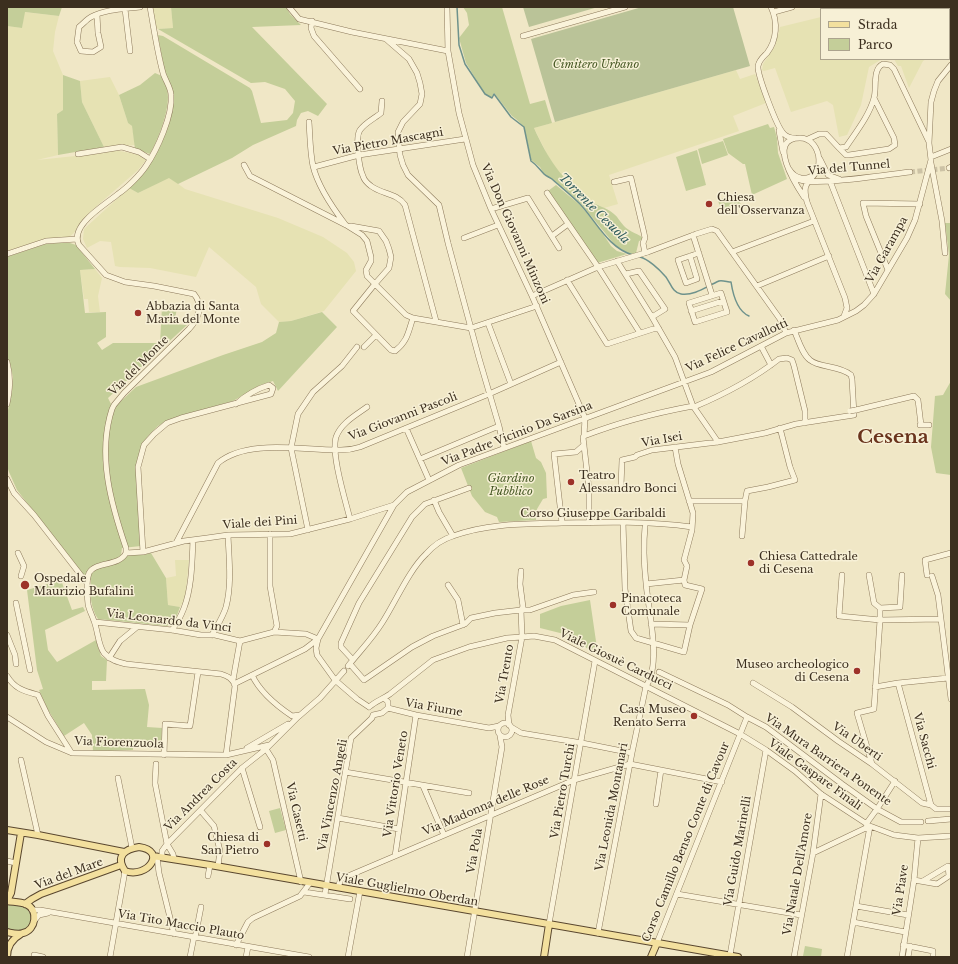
<!DOCTYPE html>
<html>
<head>
<meta charset="utf-8">
<style>
	body { margin:0 }
	#map { position:relative; width:958px; height:964px; overflow:hidden; background:#f0e7c6; font-family:"Libre Baskerville",serif }
	canvas { display:block }
	.frame { position:absolute; inset:0; border:8px solid #3c2f1f; pointer-events:none }
	.legend { position:absolute; left:820px; top:8px; width:130px; height:52px; box-sizing:border-box; background:#f7f0d6; border:1px solid #aca38d; margin:0; padding:5px 7px; list-style:none; font-size:12px; color:#3c2f1f }
	.legend li { display:flex; align-items:center; gap:8px; height:20px }
	.legend b { width:20px; border:1px solid #aca38d }
</style>
</head>
<body>
<div id="map">
<canvas width="958" height="964"></canvas>
<div class="frame"></div>
<ul class="legend">
<li><b style="height:5px;background:#f3e09e"></b>Strada</li>
<li><b style="height:11px;background:#c4ce99"></b>Parco</li>
</ul>
</div>
<script>
const g = document.querySelector('canvas').getContext('2d');
g.lineJoin = 'round';
function fill(path, color) { g.fillStyle = color; g.fill(path, 'evenodd'); }
function stroke(path, color, width, dash) { g.strokeStyle = color; g.lineWidth = width; g.lineCap = dash ? 'butt' : 'round'; g.setLineDash(dash || []); g.stroke(path); }
function write(font, color, halo, rows, align = 'center') {
  g.font = font + ' "Libre Baskerville",serif'; g.lineWidth = 3; g.setLineDash([]); g.textBaseline = 'middle'; g.strokeStyle = halo; g.fillStyle = color; for (const [text, x, y, turn = 0] of rows) {
    g.save(); g.translate(x, y); g.rotate((+turn || 0) * Math.PI / 180); g.textAlign = isNaN(turn) ? turn : align; if (halo) g.strokeText(text, 0, 0); g.fillText(text, 0, 0); g.restore();
  }
}
fill(new Path2D(`
	M152,7H171L173,28L158,29L156,28Z
	M857,7H951V39L949,41V9H849Z
	M24,12L59,16L55,32L53,51L63,75V110L57,114L58,155L37,160L104,153L115,150L140,155L146,160L138,170L91,211L80,223L74,233L69,237L44,239L7,251V26L22,28Z
	M821,17V59H882L869,67L861,105L847,135L839,137L833,105L827,101L791,112L775,68L764,71L762,70L763,64L775,46L780,27Z
	M894,59H926L923,61L909,88L901,66H898Z
	M736,70L740,79L755,74L766,103L733,116L739,131L609,175L618,204L604,208L587,199L560,174L550,160L534,128Z
	M110,77L119,95L128,123L132,126L135,145L104,147L82,102L80,81Z
	M169,177L185,189L278,218L323,237L347,253L354,262L356,271L324,311L291,321L279,322L261,304L256,287L209,247L196,277L150,268L120,267L115,266L111,242L100,241L87,248L83,239L84,229L129,188L138,193Z
	M95,269L102,278L98,296L100,312H89L88,299H84L80,270Z
	M175,560H189L185,600L180,607L168,605L166,578L176,576Z`), '#e6e2b3');
fill(new Path2D(`
	M7,7H62L59,16L25,12L22,28L7,26Z
	M171,7H286L290,14L301,25L252,27L327,104L318,116L308,111L301,113L297,120L296,126L253,145L232,158L178,184L169,178L138,193L129,188L152,161L161,145L172,110L173,95L164,69L158,35L163,36L250,88L252,91L261,123L287,120L293,113L295,101L285,89L265,82L251,83L158,29L173,28Z
	M463,7H502L530,104L545,100L552,123L534,128C548,159 561,178 587,199C595,205 606,207 614,214C618,217 620,222 624,226C629,232 640,234 644,239L639,241L636,253L631,254L626,252L615,245L581,204L564,188L544,174L540,167L531,160L524,127L516,119L512,116L494,93L491,98L485,94L466,63L459,38L469,25L467,13Z
	M155,73L162,76C165,82 168,90 168,97C168,114 158,140 150,154L135,149L132,126L128,123L119,95L140,85Z
	M63,75L80,81L82,102L104,147L58,155L57,114L63,110Z
	M768,124L770,128L774,127L777,138L778,153L787,179L752,195L745,164H743L728,153L723,139Z
	M723,141L728,155L702,164L698,149Z
	M697,150L706,185L686,191L676,157Z
	M556,185L580,205L599,228L611,246L617,251L627,254L597,263L548,191Z
	M738,194L741,206L721,211L718,200Z
	M945,223H951V301L945,294L949,255Z
	M61,243H70L76,245L95,269L80,270L85,313L106,312V337L97,343L102,350L113,343H160L162,307L177,308L174,324L187,325L108,398L111,404L117,405L136,387L223,355L262,342L276,333L279,322L291,321L322,312L337,327L278,391L273,381L261,385L233,401L168,420L158,426L148,436L141,447L137,467L141,546L122,548L121,555H143L151,553L166,578L168,605L180,607L176,618L167,626L98,619C90,607 90,594 91,580L86,579L17,490L9,472L7,466V415L12,391L13,377L10,364L7,359V257L46,244Z
	M951,381V475L936,473L931,447L935,396L943,395Z
	M531,441L536,458L541,462L546,473L547,498L543,499L537,509L536,520L499,522L497,517L485,512L472,496L461,468Z
	M61,580L72,610L83,607L85,611L45,630L48,650L57,662L96,640L101,656L107,660L106,681H92V690L145,689L149,705L147,727L162,728L161,748L133,745V750L93,751L92,735L84,723L64,736L47,708L39,690L43,689L37,670L27,590Z
	M590,600L598,655L564,634L540,628V614L561,606Z
	M280,808L286,830L275,833L269,811Z
	M7,903C19,905 29,905 32,919L28,928L21,931L7,930Z
	M805,946L822,949L821,957L803,956Z`), '#c4ce99');
fill(new Path2D(`
	M523,7H598L529,27Z
	M642,7H733L750,66L555,122L531,39Z`), '#bac398');
stroke(new Path2D(`
	M457,7L459,45L465,64L485,94L492,98L494,94L511,117L524,127L531,161C537,165 539,169 544,174C546,176 549,177 552,179C561,187 571,195 580,204C596,221 608,248 633,255
	M640,257C648,259 659,269 665,276C670,281 672,293 681,294C695,296 707,286 719,281C722,280 728,282 731,282C733,295 737,311 749,316`), '#6e928c', 1.5);
stroke(new Path2D(`
	M910,172L949,168`), '#ccc2a5', 5, [5, 2.5]);
const minor = new Path2D(`
	M150,7C154,29 157,51 163,73C165,80 171,88 171,95C173,115 157,150 146,166C140,175 127,188 118,194C105,205 69,225 79,245L106,275L125,282L154,286L194,294C204,306 198,319 189,329L124,393L114,405L112,409C97,455 111,504 126,548V553C119,567 95,561 89,573C86,581 87,595 88,604C89,610 92,615 94,621C98,631 98,645 104,653C110,660 118,662 126,664L221,674C227,676 233,678 235,686L226,755
	M289,7L299,19L352,32L448,51L459,113L473,165L491,209L532,296L585,418L584,436L583,437L589,489V523
	M447,7L448,51
	M771,7C778,22 777,40 767,53C763,57 759,60 758,66C757,74 777,128 784,134C787,137 791,138 795,138
	M125,9L130,51
	M774,12L792,7
	M97,15L98,33L101,47L93,52L81,51L77,42L79,27C83,24 87,19 91,17C106,9 124,9 140,7
	M312,21L311,28L314,36L360,89
	M523,36L625,7
	M386,39L409,59L417,73L420,83L422,94L420,104L403,122L398,132L400,155L403,165L408,175L439,205L448,243L479,358L499,426L504,448
	M382,101L381,113C375,118 365,123 360,130C355,137 359,168 363,176C364,180 367,183 371,186C381,194 397,193 405,205L436,321
	M309,122C310,136 310,152 313,166C318,187 332,207 345,224
	M779,131L783,152
	M808,139L819,134H826L839,148L846,147C856,132 869,116 874,98C877,88 872,69 883,64L890,65L894,69L929,142
	M839,148L846,155H849L889,149L895,145L894,138L874,98
	M78,154L122,147L139,152L150,159
	M931,157L951,149
	M820,159L828,175L839,179
	M931,163L942,221L945,253
	M244,165L250,176L346,225L362,235L367,241L371,257V261L366,270L367,276L406,315L413,318L471,328L537,306
	M314,167L359,155L465,139
	M818,168C811,185 801,179 807,202L845,298L847,308L844,316
	M949,168L951,167
	M789,169C792,174 796,177 801,178C827,181 823,138 800,138C766,138 796,185 804,197
	M795,178C807,188 890,174 910,172
	M830,181L874,294
	M614,182L631,178L644,233L645,238L643,243L645,253
	M547,193L598,267L640,333
	M491,209L528,198L559,248
	M351,226L379,231L386,241L389,249L391,257L389,268L374,285L353,311L391,350L395,351C408,341 408,332 413,318
	M693,235L712,295
	M552,236L568,224
	M464,238L498,225
	M732,252L814,221
	M7,254L46,241L77,239
	M690,256L697,279L686,283L678,260L699,253
	M617,261L652,317L675,357L693,406L718,442
	M888,270L866,216L863,203L920,204
	M626,274L639,271L665,309L652,317
	M567,280L607,344L653,329H659
	M757,286L829,256
	M721,293L727,312L695,322L689,303Z
	M532,296L598,267L648,252L696,234L712,229L717,231L780,319L786,333
	M691,311L723,301
	M488,323L511,384
	M761,346L771,365
	M364,347L376,335
	M7,362C11,377 10,389 7,404
	M694,407C725,394 752,380 779,359L787,358L792,360L794,366L805,411V423
	M856,410L914,396L918,400L921,425
	M920,425H929
	M406,428L429,480
	M584,436C620,422 655,413 693,406
	M675,447L678,464L693,513L692,530L684,560L687,566L684,580
	M420,459L499,426
	M7,479L14,493L34,515L87,583
	M589,489L620,488L621,486L622,460L635,457L637,455L652,450L718,442L765,433L796,424L854,415L852,379L851,375C839,365 819,368 810,360C802,354 798,339 794,330
	M434,500L439,512L453,536
	M689,501H745
	M350,519C345,499 331,454 336,437C341,423 356,415 367,407
	M623,522L625,589L631,631L636,638L684,652L690,625L702,589L685,585L684,580
	M562,523L554,454L576,452L584,445
	M308,530L291,448L298,414L313,392L342,366L357,347
	M742,536L745,501L747,491L768,487L795,480L790,467L780,428
	M176,543L218,463C248,438 305,451 341,450C347,450 354,449 360,447L489,394L561,362
	M143,552L138,467L144,445L154,434L167,423L181,418L271,394L273,388L269,385C256,389 246,395 236,404
	M18,553L24,566L21,576
	M126,553L143,552L184,541L207,538L228,535L290,534L350,519L394,505
	M842,575L839,616L880,620L941,619
	M869,575L874,603L880,608V620L874,709L857,713L872,764
	M927,575L925,560L951,553
	M932,576L938,595L951,699
	M646,584L684,580
	M448,585L458,600L463,625
	M16,603L30,670
	M880,608L900,607L902,575
	M95,622L172,630L201,635H215L240,641L274,632L277,626L270,586V534
	M651,624L690,625
	M172,630C177,623 181,616 184,608C192,587 192,562 193,540
	M274,632L306,634L318,639
	M7,635L15,655L16,664
	M212,635C217,626 223,617 226,607C232,584 229,559 228,535
	M109,658L120,641L137,627
	M353,660L341,647V643L359,603L412,517L425,504L469,488
	M350,664L364,680L412,647L433,636L465,624L471,618L495,613L521,610H530L573,595L594,592
	M348,666C359,652 372,639 382,623C395,603 409,570 426,554C433,546 443,539 453,536C488,523 526,524 562,523C605,522 649,521 692,527
	M659,672L728,705L747,717L766,727L842,784L877,809L901,822H921
	M252,675C260,692 277,706 292,716L300,715
	M7,676C15,689 24,691 38,695L48,716L71,752
	M233,680L240,641
	M753,683L792,707L838,741L872,764L922,803L931,805L936,809H951
	M898,683L931,805
	M234,684L305,649L318,639
	M875,687L898,683L948,678
	M384,698L388,702V708
	M369,707L357,699L335,680L317,655L316,648L318,639L394,505L407,492L459,465L711,372L786,333L838,320L856,311L864,305L874,294L907,238L915,220L931,160L929,143L931,102L934,91L938,81L951,65
	M369,707C376,701 383,699 390,694L433,660L469,647L507,638L522,637L534,636L555,640L740,734L766,750L795,771L821,794L870,826L894,835L918,838L951,836
	M388,708L416,715L489,728L499,726
	M7,717L46,742L72,753L226,755L269,745
	M298,717L320,698L344,671
	M498 730a7 7 0 1 1 14 0a7 7 0 1 1-14 0Z
	M509,725L508,715L522,637L521,610L523,607L520,584L521,571
	M511,727L521,733L582,743L632,753
	M247,748L288,724
	M266,749L273,760L301,882
	M164,755L165,724L190,726L198,672
	M21,760L38,835
	M156,764L155,783L167,844L173,854L174,859
	M242,768L260,827
	M345,772L469,793
	M118,778L132,848
	M423,786L444,835
	M656,804L661,770
	M201,811L214,826L220,851L218,866
	M338,818L399,829
	M928,821L951,819
	M866,824L877,809L895,781
	M813,853L870,826
	M395,856L416,715
	M157,857L159,873L174,934
	M162,857V851L167,844L242,768L266,749L300,715
	M7,861L16,863
	M208,876L210,865
	M914,880L937,884L949,876L948,866L923,881
	M338,887L341,879L574,780L630,764L722,782
	M304,892L350,899
	M325,894L351,738L372,718L373,715L382,713L388,708
	M677,894L801,915
	M856,906L908,915
	M32,910H40L309,957
	M35,920L39,915L48,913
	M853,922L905,932
	M549,924L595,661
	M598,933L632,753L646,686C662,664 648,609 646,583C644,564 643,546 645,527
	M195,938L201,907
	M657,943L747,717
	M236,945L248,922L253,918L300,896L310,883
	M903,945L933,951V957
	M34,955L43,957
	M730,955L766,750
	M110,957L125,871
	M190,957L194,937
	M246,957L248,947
	M348,957L360,891
	M467,957L502,747L500,736
	M794,957L813,853L821,794
	M847,957L870,826
	M902,957L914,880L918,838
	M908,957L910,946`);
const major = new Path2D(`
	M7,830L38,835L124,852
	M139,847C168,851 147,879 125,871C115,856 125,849 139,847Z
	M153,856L210,865L738,957
	M7,901C13,902 20,902 26,904C39,910 36,930 23,933C18,935 12,933 7,932
	M7,901L11,893L21,833
	M25,904L32,899L41,894L121,865
	M7,957C7,947 12,939 21,934
	M544,957L549,924
	M651,957L657,943`);
stroke(minor, '#8c795b', 6);
stroke(major, '#5a472f', 8);
stroke(minor, '#faf3da', 5);
stroke(major, '#f3e09e', 6);
const minorBridge = new Path2D(`
	M850,411L856,410`);
stroke(minorBridge, '#8c795b', 6, []);
stroke(minorBridge, '#faf3da', 5);
for (const [x, y, r, color] of [
	[709,204,4,"#9d3229"],
	[138,313,4,"#9d3229"],
	[571,482,4,"#9d3229"],
	[751,563,4,"#9d3229"],
	[25,585,5,"#9d3229"],
	[613,605,4,"#9d3229"],
	[857,671,4,"#9d3229"],
	[694,716,4,"#9d3229"],
	[267,844,4,"#9d3229"]
]) { const dot = new Path2D(); dot.arc(x, y, r, 0, 2 * Math.PI); g.fillStyle = color; g.fill(dot); stroke(dot, '#f7f0d6', 1.5); }
write('italic 11px', '#475925', '#f7f0d6', [
	["Cimitero Urbano",596,65],
	["Giardino",511,479],
	["Pubblico",511,492]
]);
write('11px', '#3c2f1f', '#f7f0d6', [
	["Via Pietro Mascagni",388,142,-10],
	["Via del Tunnel",849,168,-5],
	["Via Don Giovanni Minzoni",515,234,66],
	["Via Garampa",887,250,-61],
	["Via Felice Cavallotti",737,346,-25],
	["Via del Monte",139,366,-45],
	["Via Giovanni Pascoli",403,417,-21],
	["Via Padre Vicinio Da Sarsina",517,434,-21],
	["Via Isei",662,440,-10],
	["Corso Giuseppe Garibaldi",593,514],
	["Viale dei Pini",260,523,-4],
	["Via Leonardo da Vinci",169,621,7],
	["Viale Giosuè Carducci",616,660,26],
	["Via Trento",505,674,-80],
	["Via Fiume",434,708,10],
	["Via Sacchi",924,741,75],
	["Via Uberti",857,742,35],
	["Via Fiorenzuola",119,743,2],
	["Via Mura Barriera Ponente",828,760,35],
	["Viale Gaspare Finali",815,775,36],
	["Via Vittorio Veneto",396,784,-81],
	["Via Pietro Turchi",563,791,-80],
	["Via Andrea Costa",201,795,-45],
	["Via Vincenzo Angeli",333,795,-79],
	["Via Madonna delle Rose",486,806,-23],
	["Via Leonida Montanari",612,807,-79],
	["Via Casetti",296,812,77],
	["Corso Camillo Benso Conte di Cavour",686,842,-68],
	["Via Pola",475,851,-80],
	["Via Guido Marinelli",738,851,-80],
	["Via del Mare",69,874,-20],
	["Via Natale Dell'Amore",798,874,-80],
	["Viale Guglielmo Oberdan",407,890,10],
	["Via Piave",901,890,-81],
	["Via Tito Maccio Plauto",181,925,10]
]);
write('11px', '#3c2f1f', '#f7f0d6', [
	["Chiesa",717,198],
	["dell'Osservanza",717,211],
	["Abbazia di Santa",146,307],
	["Maria del Monte",146,320],
	["Teatro",579,476],
	["Alessandro Bonci",579,489],
	["Chiesa Cattedrale",759,557],
	["di Cesena",759,570],
	["Ospedale",34,579],
	["Maurizio Bufalini",34,592],
	["Pinacoteca",621,599],
	["Comunale",621,612],
	["Museo archeologico",849,665,"right"],
	["di Cesena",849,678,"right"],
	["Casa Museo",686,710,"right"],
	["Renato Serra",686,723,"right"],
	["Chiesa di",259,838,"right"],
	["San Pietro",259,851,"right"]
], 'left');
write('italic 12px', '#2e5b5c', '#f7f0d6', [
	["Torrente Cesuola",594,209,45]
]);
write('bold 19px', '#6a341d', '#f7f0d6', [
	["Cesena",893,438]
]);
</script>
</body>
</html>
